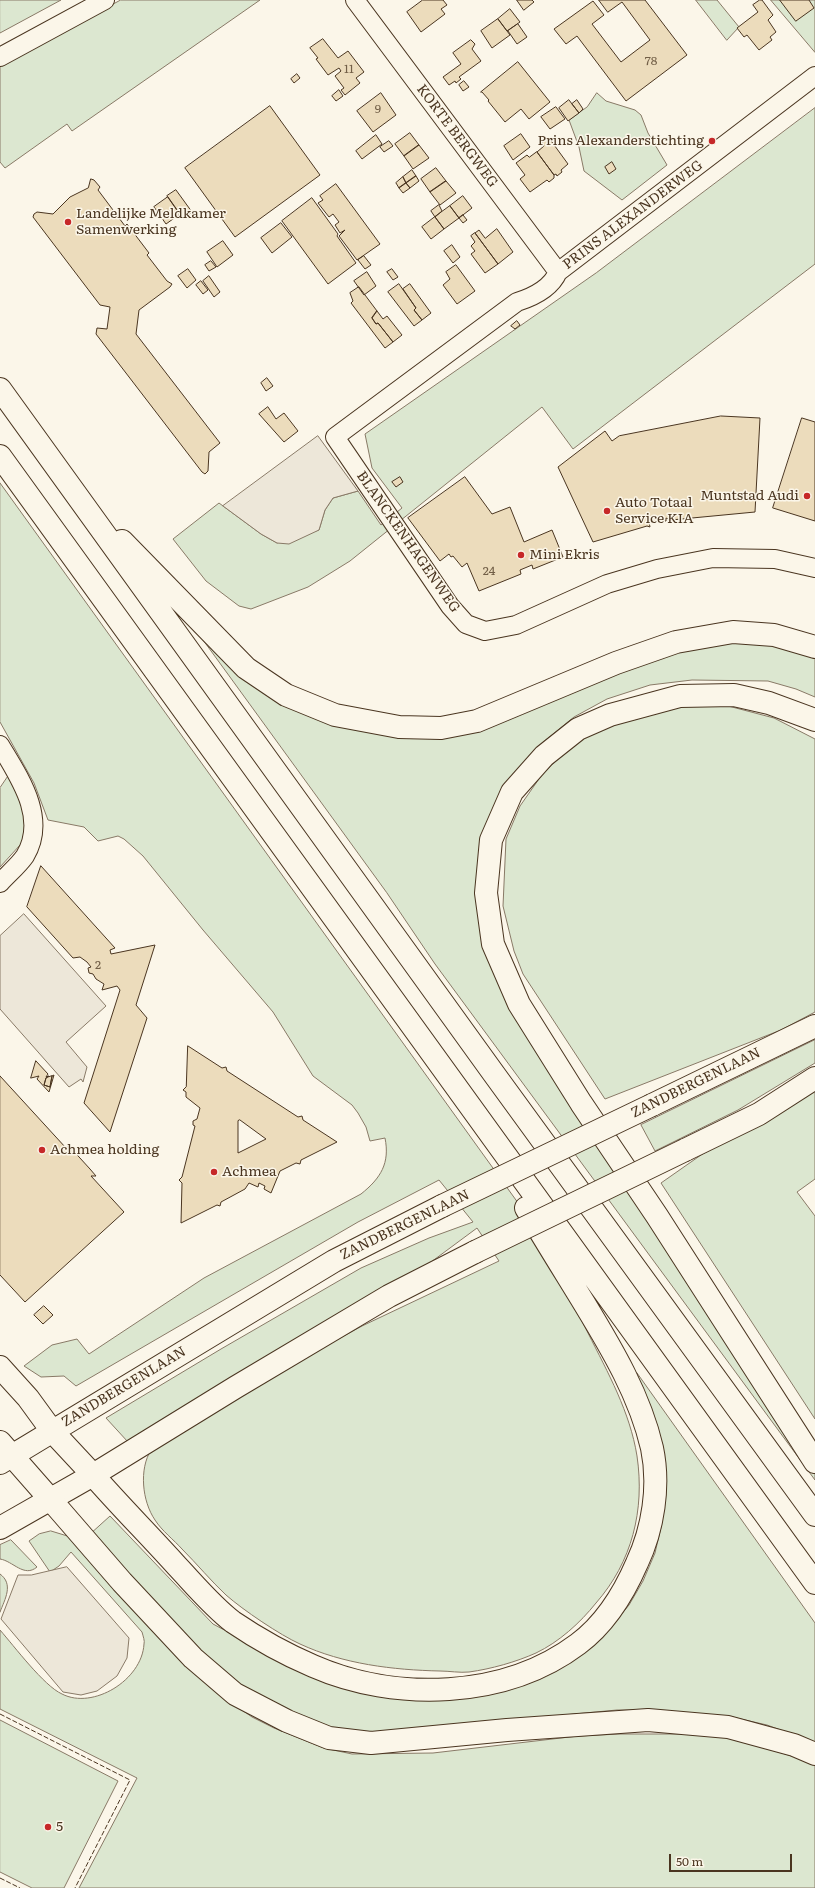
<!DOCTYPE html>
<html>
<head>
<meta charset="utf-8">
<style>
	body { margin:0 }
	#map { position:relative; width:815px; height:1888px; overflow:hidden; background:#fbf6e9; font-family:Literata,serif }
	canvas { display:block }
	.scale { position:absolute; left:669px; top:1854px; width:123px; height:18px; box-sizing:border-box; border:2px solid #4a3520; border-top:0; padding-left:5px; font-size:12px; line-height:14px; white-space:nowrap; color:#4a3520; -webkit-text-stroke:3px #fbf6e9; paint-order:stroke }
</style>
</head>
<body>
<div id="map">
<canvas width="815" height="1888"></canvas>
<div class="scale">50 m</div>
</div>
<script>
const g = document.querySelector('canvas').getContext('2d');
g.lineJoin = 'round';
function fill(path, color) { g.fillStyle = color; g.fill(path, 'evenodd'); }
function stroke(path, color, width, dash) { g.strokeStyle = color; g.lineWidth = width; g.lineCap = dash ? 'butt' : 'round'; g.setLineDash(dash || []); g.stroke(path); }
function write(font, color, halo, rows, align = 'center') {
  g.font = font + ' Literata,serif'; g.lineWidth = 3; g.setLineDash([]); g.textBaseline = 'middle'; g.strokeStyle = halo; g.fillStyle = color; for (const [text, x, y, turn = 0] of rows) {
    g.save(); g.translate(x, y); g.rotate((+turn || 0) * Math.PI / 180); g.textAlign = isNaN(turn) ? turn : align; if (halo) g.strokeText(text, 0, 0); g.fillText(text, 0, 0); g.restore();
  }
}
const green = new Path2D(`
	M0,0H61L0,33Z
	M121,0H260L72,131L67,124L5,168L0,162V66Z
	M696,0H717L739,27L727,40Z
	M771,0H815V52Z
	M597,93L606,101L635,110L641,115L648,133L667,165L622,200L584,171L579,147L569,120L587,107Z
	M815,108V264L573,449L542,407L350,561L308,587L251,609L239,606L206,581L173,539L219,503L261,534L277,543L319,530L325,510L333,498L358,491L381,525L402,508L372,468L365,434L596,273Z
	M0,483L544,1239C558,1271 572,1302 588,1333C608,1373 630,1412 637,1456C645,1510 632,1562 596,1603C580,1623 559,1642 536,1653C516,1662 491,1669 469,1672C460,1673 449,1671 440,1671C393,1670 343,1664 300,1644C280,1635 243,1610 226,1595C211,1581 197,1564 182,1549C174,1540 162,1531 155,1520C142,1501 139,1469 151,1450L307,1356L362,1326L499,1261L477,1228L427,1265L128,1442L106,1418L221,1349L361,1268L429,1238L473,1222L439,1180L358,1222L76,1386L64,1376L41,1377L24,1366L52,1345L77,1339L89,1354L204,1278L361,1194C381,1178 390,1163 385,1138L370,1141L366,1127L358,1113L352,1105L313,1076L273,1012L203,930L143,856L124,839L118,836L98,841L84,827L48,820L34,783L0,722Z
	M185,615L277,693L432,726L696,635L775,644L815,655V697L796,689L768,681L692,680L650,685L607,699L574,717L542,743L511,779L495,805L489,944L815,1456V1480L435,964L387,893Z
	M713,702L774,718L815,739V1012L781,1030L605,1099L523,974L514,951L503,906L506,839L520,806L541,776L569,747L622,715Z
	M9,775L19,791L31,833L0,867V788Z
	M815,1040V1063L738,1110L655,1151L641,1125Z
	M815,1090V1179L797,1192L815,1216V1419L661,1183L701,1155Z
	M637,1373L815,1623V1743L767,1725L732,1717L652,1710H617L574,1714L430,1729L384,1732H356L333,1728L308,1720L245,1688L202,1654L89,1535L110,1516L213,1624L264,1651L292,1664L470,1688L605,1634L629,1605L643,1581L655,1553L661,1527L651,1417Z
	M51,1531L74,1538L189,1667L212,1689L252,1717L274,1728L324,1748L352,1754L433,1753L578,1736L620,1734H693L729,1737L815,1763V1888H79L137,1778L0,1709V1630C14,1646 44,1686 62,1694C93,1710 142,1680 144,1644C145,1641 143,1636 142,1632L71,1552L59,1566L50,1572L29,1541L39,1534Z
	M11,1540L37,1567C24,1578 13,1561 0,1559V1545Z
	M0,1574C14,1584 5,1599 0,1612Z
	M0,1720L118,1781L64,1888H32L0,1872Z`);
fill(green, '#dce7d0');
stroke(green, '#887966', 1);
const parking = new Path2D(`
	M318,436L358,491L333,498L325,510L319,530L289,544L277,543L261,534L223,506Z
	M24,914L106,1006L66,1042L87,1067L83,1082L81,1079L69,1087L0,1009V936Z
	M67,1567L129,1638L127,1658L117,1676L97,1691L81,1695L63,1692L1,1619L18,1575H31Z`);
fill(parking, '#ede7d9');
stroke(parking, '#887966', 1);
const building = new Path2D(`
	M423,0H443L447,5L441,9L445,14L421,32L407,12Z
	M517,0H532L534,2L524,10Z
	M599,0H645L687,55L626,101L577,36L566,44L554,29L593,1L604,15L592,24L621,62L650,40L622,2L608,12Z
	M760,0H762L773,15L768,20L776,32L770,37L772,40L759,50L747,35L744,37L737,28L758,12L753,5Z
	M780,0H809L814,8L796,21Z
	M510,9L520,22L507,31L498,19Z
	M498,19L510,35L492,48L481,31Z
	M518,24L527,37L517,44L508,31Z
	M323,39L338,58L348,51L364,72L356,78L360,83L345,95L341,90L344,88L335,76L341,71L339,68L328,75L316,59L318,58L310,48Z
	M471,40L475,44L472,49L481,61L459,77L461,79L456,83L455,81L449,85L443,77L461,64L453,53Z
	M518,62L550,102L529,119L521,109L505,122L488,101L489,100L482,92H481Z
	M297,74L300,78L294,83L291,79Z
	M464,81L469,87L463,91L459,85Z
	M339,90L343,96L336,101L332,96Z
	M381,93L396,115L373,132L357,111Z
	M569,100L579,113L568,121L559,108Z
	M577,100L583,109L579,113L572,104Z
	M270,106L320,175L235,237L185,168Z
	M556,107L565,119L550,129L541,117Z
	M410,133L419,145L404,156L395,144Z
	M521,134L530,147L513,160L504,146Z
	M376,135L382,144L362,159L356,151Z
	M549,138L568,164L561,170L562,172L557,176L556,174L554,175L537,152L544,146L542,143Z
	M389,141L393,146L384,152L380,147Z
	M419,145L429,158L413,169L404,156Z
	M537,152L554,175V178L549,182L547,180L530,192L520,179L525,175L516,163L527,155L529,157Z
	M612,162L616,169L609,174L605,167Z
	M436,168L446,181L430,192L421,179Z
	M412,170L416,176L406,183L403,177Z
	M416,176L419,181L410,188L406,183Z
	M403,177L406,183L399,188L396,183Z
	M91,179L94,180L100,187L98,190L125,226L127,224L149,253L147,255L167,281L172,284L170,287L139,310L136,334L220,443L209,452L208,471L205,474L202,472L96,334L97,328L107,329L110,307L100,305L33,217L34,214L37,212L53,214L70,197L88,188Z
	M446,181L456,193L440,205L430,192Z
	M406,183L410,188L403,193L399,188Z
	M336,184L380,244L357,260L339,236L345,230L340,233L335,225L339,222L333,214L329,217L318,203L323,200L320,196Z
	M176,190L192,212L183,219L167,196Z
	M463,196L472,208L459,218L450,206Z
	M168,197L180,214L166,224L154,207Z
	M312,198L338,234L337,236L356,263L328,284L282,221Z
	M439,205L442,211L435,217L431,211Z
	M450,206L459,218L444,229L435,217Z
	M463,215L467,220L463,223L459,218Z
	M435,217L444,229L431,239L422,227Z
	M281,223L292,237L272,253L261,238Z
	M497,229L513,252L498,264L475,233L479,230L485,238Z
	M475,233L498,264L485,273L471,254L475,251L471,246L475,242L471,236Z
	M223,241L233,255L217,267L207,252Z
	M452,245L460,257L453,263L444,251Z
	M364,256L371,265L365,269L358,260Z
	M211,261L216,267L209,271L205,265Z
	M456,265L475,291L457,304L443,285L450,279L446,272Z
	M188,269L196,280L187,288L178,276Z
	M392,269L398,277L393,280L387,272Z
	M367,272L376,286L364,295L354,281Z
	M209,276L220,292L214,297L203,281Z
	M201,281L208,290L203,294L196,285Z
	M399,284L416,308L414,310L422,320L414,326L388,292Z
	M410,284L431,313L422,320L414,310L416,308L403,289Z
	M359,287L377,311L372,318L376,324L378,323L393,342L385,348L351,303L353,301L350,293Z
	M377,311L383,319L387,316L402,335L393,342L378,323L376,324L372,318Z
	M517,321L520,325L515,329L511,326Z
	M267,378L273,386L266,391L261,383Z
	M268,407L276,419L284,413L298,431L284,442L259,414Z
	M721,416L760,418L755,512L671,520L666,518V521L653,523V521L649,522L650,527L647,526L593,542L558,467L605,431L612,441L619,436Z
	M802,418L815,422V521L773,508Z
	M400,477L403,482L396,487L392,482Z
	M465,477L492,514L510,507L524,542L552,530L563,557L533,569L532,565L520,570L521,574L479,591L467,563L462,567L453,556L451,557L449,554L440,561L408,518Z
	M41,866L115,948L110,950L111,954L155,945L136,1005L147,1018L110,1132L84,1103L120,990L117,986L102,990L104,984L96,979L93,974L89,973L88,968L91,967L87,962L80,957L73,958L27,907Z
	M188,1046L222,1068L226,1067L227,1071L298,1117L302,1116L303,1120L337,1142L301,1160L300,1164L296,1163L280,1171L271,1193L264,1189L265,1186L259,1183L258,1187L249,1183L245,1189L221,1202L220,1206L217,1205L181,1223L182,1183L179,1180L182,1177L195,1126L193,1125V1121L197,1119L200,1108L186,1097V1092L183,1090L186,1087ZM240,1120L266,1139L238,1153V1121Z
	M36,1061L48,1074L46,1077L49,1076L46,1078L44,1085L50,1087L52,1076L54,1075L49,1092L37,1079L39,1076L31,1078Z
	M0,1076L66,1148L69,1146L90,1169L96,1176H91L124,1212L25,1302L0,1275Z
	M52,1076L50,1087L44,1085L46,1078Z
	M44,1306L53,1315L43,1324L34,1315Z`);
fill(building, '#ecdcbc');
stroke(building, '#4a3520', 1);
const minor = new Path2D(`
	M355,0L558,272
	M0,57L105,0
	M815,76L558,272C551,288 533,297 517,302L335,437L450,606L466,624L485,631L516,625L607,584L657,569L713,558L775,559L815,568
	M0,745C19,777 48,818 25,856C18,866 8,874 0,883`);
const major = new Path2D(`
	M652,1105L815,1026
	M685,1150L759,1114L815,1078
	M0,1367L28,1398L52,1431L93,1475
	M0,1442L50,1499
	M0,1463L334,1261L442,1206
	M0,1528L93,1475L236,1387L389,1296L475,1252`);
const highway = new Path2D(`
	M0,389L494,1074L815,1515
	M0,456L815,1583
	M122,541L246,668L286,695L335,715L399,727L441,728L477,721L616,663L676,642L733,632L774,635L815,647
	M815,720L769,703L734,695L680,696L610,715L578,729L544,756L512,792L491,840L486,893L493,944L519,1004L581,1103L657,1216L815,1462
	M93,1475C120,1506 149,1535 176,1565C194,1584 212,1606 233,1622C258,1639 285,1654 313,1666C395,1702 505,1699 578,1644C605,1624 624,1593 637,1563C653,1529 660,1486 652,1448C640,1396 612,1349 584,1303C565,1272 545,1240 526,1208
	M50,1499L122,1582L193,1658L235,1694L287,1721L329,1738L371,1743L507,1730L648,1720L728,1727L794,1745L815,1754`);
stroke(minor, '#4a3520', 20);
stroke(major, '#4a3520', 24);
stroke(highway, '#4a3520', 24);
stroke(minor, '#fbf6e9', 18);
stroke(major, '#fbf6e9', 22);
stroke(highway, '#fbf6e9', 22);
const majorBridge = new Path2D(`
	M442,1206L652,1105
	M475,1252L685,1150`);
stroke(majorBridge, '#4a3520', 24, []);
stroke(majorBridge, '#fbf6e9', 22);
stroke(new Path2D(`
	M0,1714L130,1780L75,1888
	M0,1878L20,1888`), '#4a3520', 1, [5, 2]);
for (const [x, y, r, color] of [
	[712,141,4,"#c62828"],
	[68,222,4,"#c62828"],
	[807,496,4,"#c62828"],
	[607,511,4,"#c62828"],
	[521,555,4,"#c62828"],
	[42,1150,4,"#c62828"],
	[214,1172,4,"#c62828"],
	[48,1827,4,"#c62828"]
]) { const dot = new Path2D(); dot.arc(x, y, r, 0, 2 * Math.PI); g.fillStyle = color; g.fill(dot); stroke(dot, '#fbf6e9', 1.5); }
write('12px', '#725f47', null, [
	["78",651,61],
	["11",349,69],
	["9",378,109],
	["24",489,571],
	["2",98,965]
]);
write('14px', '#4a3520', '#fbf6e9', [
	["KORTE BERGWEG",457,136,53],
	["PRINS ALEXANDERWEG",633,215,-37],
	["BLANCKENHAGENWEG",408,542,55],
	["ZANDBERGENLAAN",696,1083,-26],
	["ZANDBERGENLAAN",405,1225,-26],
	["ZANDBERGENLAAN",124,1387,-31]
]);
write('14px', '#4a3520', '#fbf6e9', [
	["Prins Alexanderstichting",704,141,"right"],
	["Landelijke Meldkamer",76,214],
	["Samenwerking",76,230],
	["Muntstad Audi",799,496,"right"],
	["Auto Totaal",615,503],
	["Service KIA",615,519],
	["Mini Ekris",529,555],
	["Achmea holding",50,1150],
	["Achmea",222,1172],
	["5",56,1827]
], 'left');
</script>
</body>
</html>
